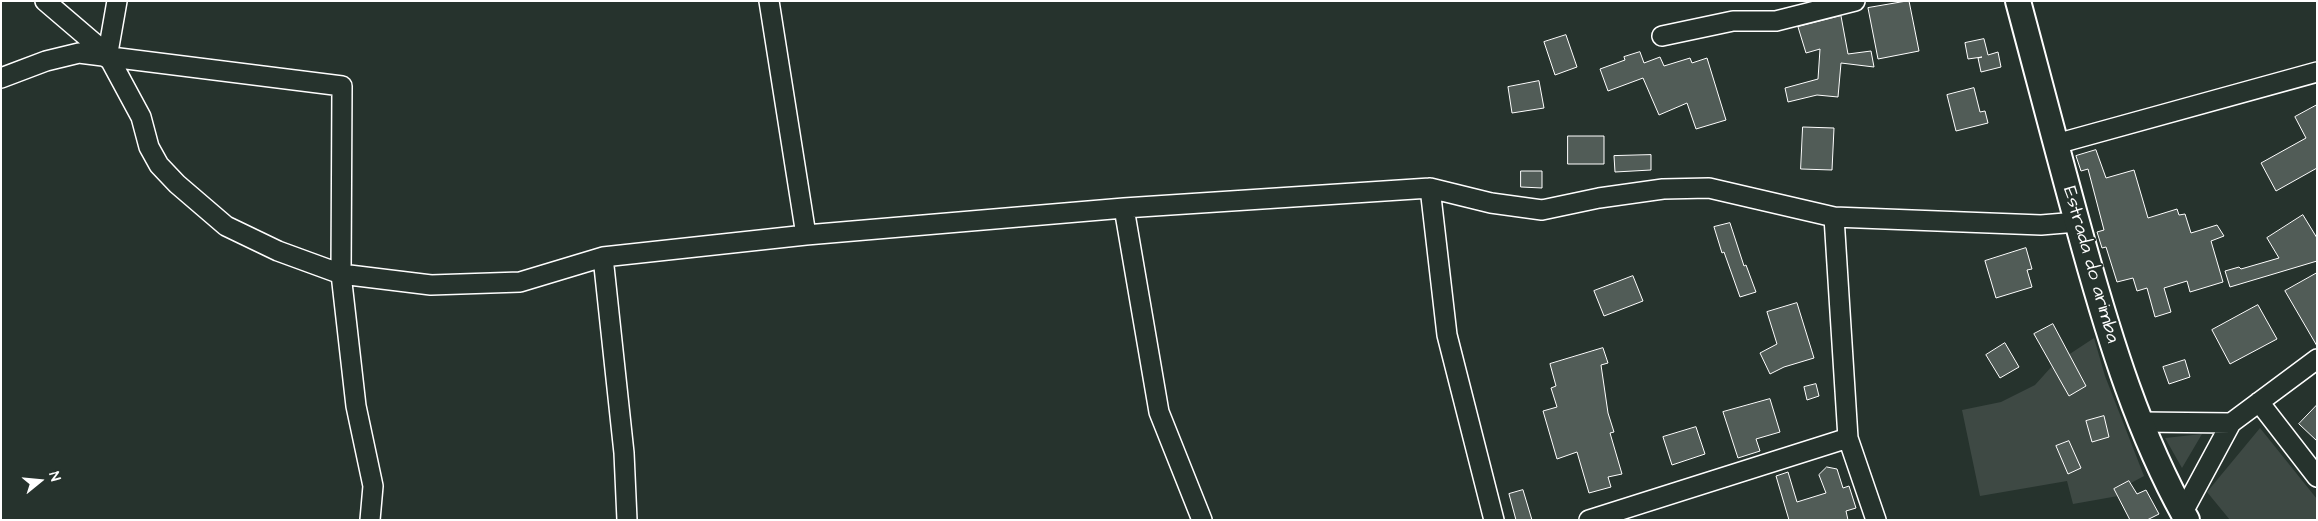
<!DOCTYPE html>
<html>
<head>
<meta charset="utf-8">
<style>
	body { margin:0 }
	#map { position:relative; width:2318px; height:521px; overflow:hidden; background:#26332d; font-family:"Architects Daughter",sans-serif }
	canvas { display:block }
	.frame { position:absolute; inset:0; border:2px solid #fff; pointer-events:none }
	.north { position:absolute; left:15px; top:456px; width:50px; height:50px; -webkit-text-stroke:4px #26332d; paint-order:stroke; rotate:73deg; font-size:14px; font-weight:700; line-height:20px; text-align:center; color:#fff }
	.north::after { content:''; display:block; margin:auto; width:18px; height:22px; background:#fff; clip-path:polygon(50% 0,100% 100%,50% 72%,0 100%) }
</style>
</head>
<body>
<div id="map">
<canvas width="2318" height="521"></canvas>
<div class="frame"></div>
<div class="north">N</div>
</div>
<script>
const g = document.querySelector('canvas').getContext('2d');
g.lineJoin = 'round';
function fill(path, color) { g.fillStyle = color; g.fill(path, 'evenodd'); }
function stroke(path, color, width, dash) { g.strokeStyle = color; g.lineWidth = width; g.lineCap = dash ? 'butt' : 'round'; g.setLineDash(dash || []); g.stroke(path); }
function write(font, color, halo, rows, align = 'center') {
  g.font = font + ' "Architects Daughter",sans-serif'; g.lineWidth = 4; g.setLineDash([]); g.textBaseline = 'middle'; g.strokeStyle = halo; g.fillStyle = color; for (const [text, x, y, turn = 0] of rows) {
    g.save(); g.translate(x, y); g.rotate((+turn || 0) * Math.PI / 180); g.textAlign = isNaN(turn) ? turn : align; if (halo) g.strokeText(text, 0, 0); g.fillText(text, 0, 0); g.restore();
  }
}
fill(new Path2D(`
	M2094,338L2105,376L2144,476L2131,483L2129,481L2114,488L2118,496L2073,504L2067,481L1980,496L1962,410L2001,402L2035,385L2053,365Z
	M2260,428L2317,499V520H2230L2207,492Z
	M2202,434L2182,468L2165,438Z`), '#3e4944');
const building = new Path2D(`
	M1909,1L1919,51L1878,59L1868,8Z
	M1841,16L1848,54L1871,51L1874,67L1841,63L1838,97L1817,95L1788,102L1785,88L1818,79L1820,49L1806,53L1798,27Z
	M1566,35L1577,67L1555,75L1544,42Z
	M1984,39L1988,55L1998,52L2001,67L1981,72L1978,58L1982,57L1968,59L1965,43Z
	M1640,52L1644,63L1660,57L1664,66L1690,58L1692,63L1707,58L1726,120L1696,129L1687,103L1659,115L1643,78L1608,91L1600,69L1625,60L1624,57Z
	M1539,81L1544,108L1512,113L1508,87Z
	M1974,88L1980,112L1985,111L1988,123L1956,131L1947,95Z
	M2317,105V168L2276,191L2261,163L2306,138L2295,117Z
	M1803,127L1834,128L1832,170L1801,169Z
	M1568,136H1604V164H1568Z
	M2096,150L2106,178L2134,170L2148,218L2177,209L2179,215L2185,214L2191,233L2217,225L2224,236L2211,241L2223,282L2190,292L2187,281L2164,288L2171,312L2155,317L2147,288L2137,291L2133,278L2117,282L2106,247L2102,248L2097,232L2104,230L2088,169L2081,171L2076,156Z
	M1651,155V170L1615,172L1614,156Z
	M1521,171H1542V188L1521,187Z
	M2303,215L2317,238V261L2230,287L2225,271L2239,267L2241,269L2279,258L2267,238Z
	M1730,223L1744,266L1746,265L1756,292L1740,297L1724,252L1722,253L1714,227Z
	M2026,248L2032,269L2027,270L2032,287L1996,298L1985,261Z
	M2317,273V346L2285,291Z
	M1633,276L1643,301L1604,316L1594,291Z
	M1797,303L1814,358L1784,367L1770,374L1760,353L1777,344L1767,312Z
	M2258,305L2277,339L2230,364L2212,330Z
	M2053,324L2086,386L2069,396L2034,334Z
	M2005,343L2019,367L2000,378L1986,355Z
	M1603,348L1608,363L1601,365L1608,413L1614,432L1610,433L1622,474L1608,477L1611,487L1589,493L1577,452L1557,459L1543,411L1557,407L1551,388L1556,386L1550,364Z
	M2185,360L2190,377L2169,384L2163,367Z
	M1816,384L1819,396L1807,400L1804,387Z
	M1770,399L1780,432L1756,439L1760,451L1738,458L1723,412Z
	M2317,405V441L2299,424Z
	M2104,416L2109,437L2092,442L2086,421Z
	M1696,427L1705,454L1672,465L1663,437Z
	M2069,441L2081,468L2068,474L2056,446Z
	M1827,467L1837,469L1843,488L1849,486L1856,508L1846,511L1848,520H1789L1776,476L1788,472L1797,502L1826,493L1819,475Z
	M2129,481L2137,494L2146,490L2159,514L2147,520H2130L2114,489Z
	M1523,490L1532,520H1516L1509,494Z`);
fill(building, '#515c57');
stroke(building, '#fff', 1);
const minor = new Path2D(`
	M45,1L107,54L141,117L149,147L159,165L177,184L226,226L278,251L341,274L431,285L520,282L603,257L806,235L769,1
	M1662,36L1733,21H1776L1855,1
	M107,58L117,1
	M1,78L46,61L79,53L342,86L341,274L356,406L373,486L370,520
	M2056,144L2317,72
	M1430,188L1447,335L1494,520
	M1124,208L1159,412L1202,520
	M1834,217L1848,438L1876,520
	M806,235L1124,208L1430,188L1491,203L1542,210L1599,198L1663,189L1709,188L1834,217L2041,225L2077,222
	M603,257L624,453L627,520
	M2259,402L2317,477
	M2141,422L2231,423
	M2183,512L2231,423L2317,359
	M1589,520L1848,438`);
const major = new Path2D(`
	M2018,1C2040,83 2061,165 2084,247C2110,340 2139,435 2187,520`);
stroke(minor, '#fff', 22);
stroke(major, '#fff', 28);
stroke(minor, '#26332d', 19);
stroke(major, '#26332d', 24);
write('19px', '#fff', '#26332d', [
	["Estrada do arimba",2090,265,74]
]);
</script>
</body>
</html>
